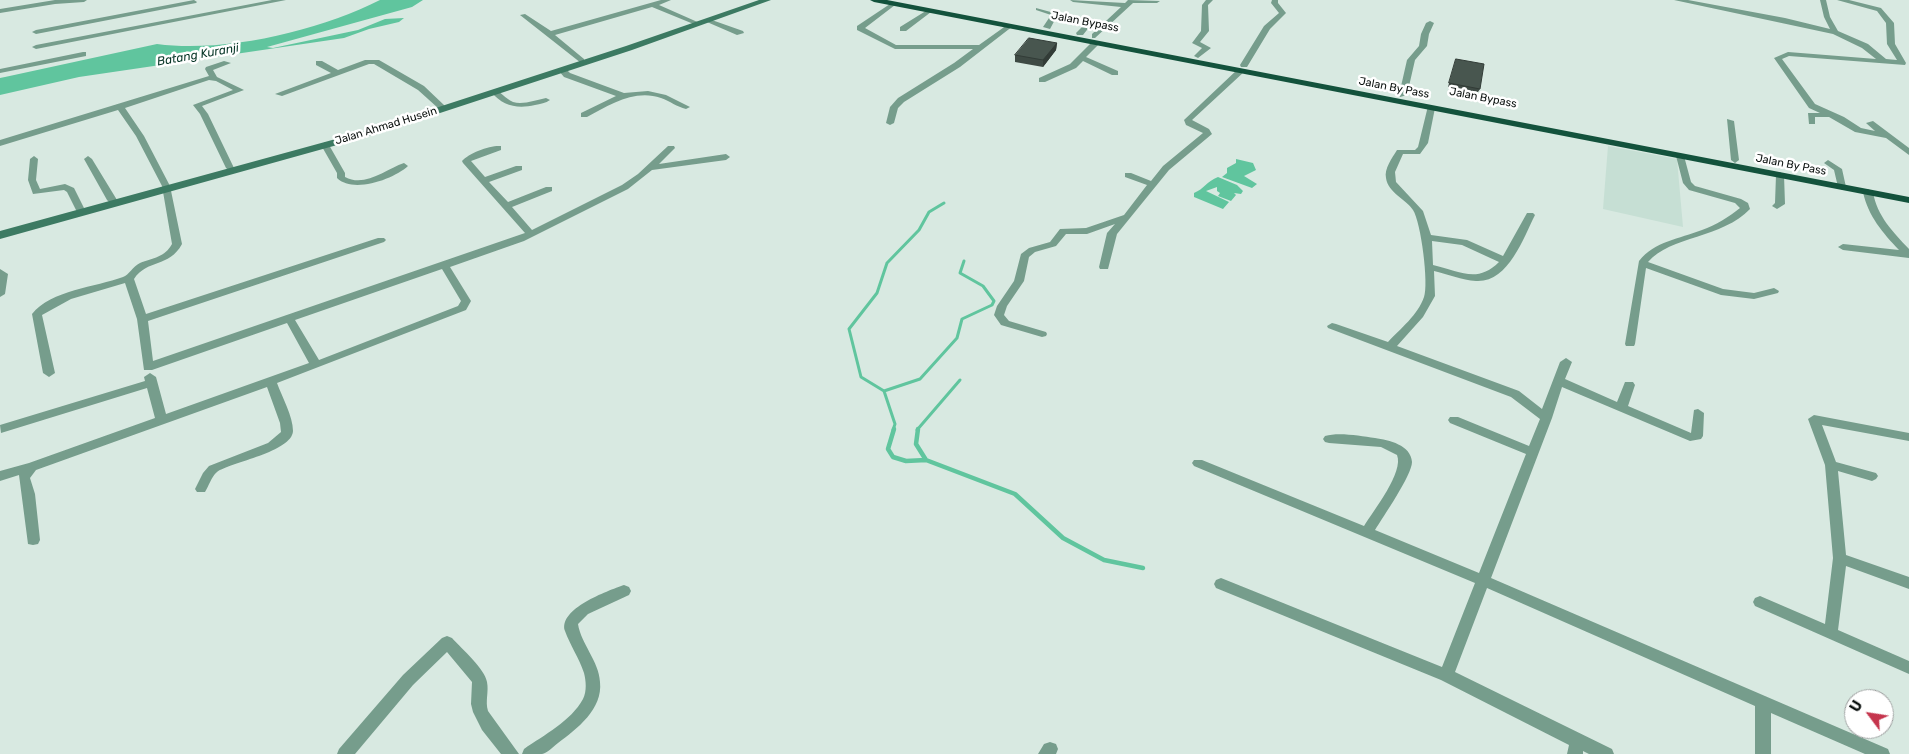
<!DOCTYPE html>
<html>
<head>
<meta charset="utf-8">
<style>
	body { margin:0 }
	#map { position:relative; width:1909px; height:754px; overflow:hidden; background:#d8e9e1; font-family:Rubik,sans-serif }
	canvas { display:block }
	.north { position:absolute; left:1844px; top:689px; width:50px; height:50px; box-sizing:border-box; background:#fff; border:1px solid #9d9f9f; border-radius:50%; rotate:301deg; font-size:14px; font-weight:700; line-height:20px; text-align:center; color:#0a100e }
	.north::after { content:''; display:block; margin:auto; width:18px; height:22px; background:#c5354d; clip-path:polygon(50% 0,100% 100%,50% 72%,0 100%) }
</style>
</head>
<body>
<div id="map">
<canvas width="1909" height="754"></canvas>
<div class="north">U</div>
</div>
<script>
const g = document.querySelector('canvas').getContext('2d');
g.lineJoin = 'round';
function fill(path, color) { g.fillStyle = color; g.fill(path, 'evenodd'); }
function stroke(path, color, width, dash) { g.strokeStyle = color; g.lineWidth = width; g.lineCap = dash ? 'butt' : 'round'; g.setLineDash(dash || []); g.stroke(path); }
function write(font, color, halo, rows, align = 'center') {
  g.font = font + ' Rubik,sans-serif'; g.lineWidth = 5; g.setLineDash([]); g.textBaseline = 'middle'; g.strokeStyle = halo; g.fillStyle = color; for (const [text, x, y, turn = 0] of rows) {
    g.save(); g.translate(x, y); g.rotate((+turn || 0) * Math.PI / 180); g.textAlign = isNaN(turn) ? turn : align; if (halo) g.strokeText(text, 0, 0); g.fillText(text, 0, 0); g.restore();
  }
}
fill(new Path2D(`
	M1608,146L1677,159L1683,227L1603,209Z`), '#c6dfd4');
fill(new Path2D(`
	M380,0H423L412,7L267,47L273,48L358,30L385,19L404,18L399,22L369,29L344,38L79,77L0,95V78L5,77L157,44C225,53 319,31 380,0Z
	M1236,159L1253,163L1256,170L1244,176L1257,184L1252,188L1222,177L1227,173V168L1236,163Z
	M1218,177L1237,185L1243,191L1241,194L1234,193L1236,195L1231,201L1218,196L1220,193L1217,191V187L1206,191L1229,202L1223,209L1194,197V193C1204,189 1207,181 1218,177Z`), '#60c59e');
stroke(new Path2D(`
	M884,391L920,379L957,338L962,319L992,305L994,301L983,286L960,273L964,261
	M893,430L895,424L884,391L861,377L849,329L877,293L887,263L919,230L929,212L944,203
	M917,430L960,380`), '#60c59e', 3);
stroke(new Path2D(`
	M894,429L888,449L893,457L906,461L926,460
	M918,429L916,444L926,460L1015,494L1063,538L1104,560L1143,568`), '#60c59e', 4.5);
fill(new Path2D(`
	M55,0H87L84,2L55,4L0,13V9Z
	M194,0L197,2L196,3L36,34L32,32L36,30Z
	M272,0H286L36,49L32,47L36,45Z
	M661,0H671L659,5L702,24L696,25L652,7L555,35L584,59V63H581L520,15L525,14L551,31Z
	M1070,0L1125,3L1128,0L1160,1L1157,3H1133L1095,38H1092V34L1121,7L1073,2Z
	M1206,0H1213L1208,5L1209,31L1200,42L1211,48L1198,58L1194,56L1202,48L1192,43L1201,31L1202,5Z
	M1272,0H1278V3L1286,13L1270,29L1247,67H1241L1240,65L1264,26L1279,13L1271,3Z
	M1674,0H1688L1785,18L1830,29L1824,17L1820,0H1826L1830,17L1838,31L1868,44L1886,59L1897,60L1887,44L1886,23L1877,11L1837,0H1849L1881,8L1894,23L1895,44L1906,63L1905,65L1789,56L1782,59L1815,104L1844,117L1861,128L1875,131L1866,123L1873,121L1909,148V155L1886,138L1855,132L1829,117H1815V124H1809L1808,113H1820L1809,108L1774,58L1788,52L1876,59L1862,48L1833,34Z
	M893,2L895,3V5L865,28L896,45H979L1007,25L1013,26L960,67L904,102L898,108L894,123L890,125L886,123L890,107L898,98L954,63L973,49H895L857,30V26Z
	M1036,8L1058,14L1050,29L1043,27L1051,15L1036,10Z
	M929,9L932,11L931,12L906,31H900V27Z
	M709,19L743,31L744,33L737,35L707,22L705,21Z
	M1430,21L1434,23L1429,34L1427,46L1415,60L1407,95L1400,97L1399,95L1407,60L1419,46L1421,34L1426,23Z
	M1084,25L1090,26L1083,35H1077L1076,33Z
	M1093,41L1100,43L1086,57L1118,71V75H1112L1083,61L1076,68L1045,82H1039V78L1070,64Z
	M83,52H86V56L0,73V69Z
	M365,60H379L424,86L445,106L438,108L418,90L374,64H369L282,96L275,94L331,73L316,65V61H322L338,70Z
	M224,61L231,63L213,70L217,77L244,90L202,106L208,114L234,168L233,170L230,171L226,168L200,114L193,105L233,90L216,81L209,80L125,108L144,136L170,186L182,244C169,268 147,259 134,279L146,314L378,238H384L386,240L384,242L148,321L153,361L525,233L463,163L462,161C469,153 490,145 501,146V150L471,161L485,177L516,166H522V170L489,182L508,202L546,187H552V191L512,207L532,230L622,185L638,174L668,146H674L675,148L659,164L726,154L730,157L726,160L652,170L628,189L524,241L450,267L471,301L466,310L277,383C282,397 293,416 293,431C292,452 231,462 217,472C211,477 209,486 205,492H197L195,489L203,473L209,466L268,443L281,432L280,423L267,387L36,470L30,478L35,494L40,540L38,544L33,545L28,544L19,475L0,481V471L29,463L155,418L147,388L1,433L0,425L145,381L144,377L150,373L156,377L166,414L309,363L287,323L152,370H144L137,319L125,283L71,299L42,315L55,373L49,377L43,373L32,314C51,290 96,287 123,277C129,275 133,266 140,263C153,258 165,257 172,244L162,186L136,136L118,110L0,146V140L209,76L205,69L206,67ZM442,269L461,301L458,306L319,360L295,320Z
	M559,68H565L570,73L624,93L648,91L666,95L690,107L686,109C677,107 670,101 661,98C634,89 610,105 587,117H581V113L616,96L564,77L558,70Z
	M1238,69L1245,71L1192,120L1209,129L1212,134L1169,170L1117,234L1108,269H1100L1099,267L1107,233L1115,224L1087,234H1066L1056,246L1035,252L1029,257L1024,281L1007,306L1004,315L1009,321L1046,332L1047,334L1046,336L1042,337L1001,325L994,315L997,306L1014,281L1021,254L1029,248L1050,242L1060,229L1086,228L1124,215L1147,185L1125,177V173H1131L1151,181L1163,166L1203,133L1186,125L1184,120Z
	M492,90C501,90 505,99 513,102C523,105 536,100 546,98L550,100C546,103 540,104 535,105C517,109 503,106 491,92Z
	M1428,106L1435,108L1428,143L1420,154H1403L1395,172L1396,182L1423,211L1431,235L1467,240L1503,256L1527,213H1533L1535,215C1523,239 1508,283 1476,281C1462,280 1447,274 1434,271L1435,296L1423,317L1397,346L1519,391L1542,409L1560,362L1566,358L1572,362L1565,379L1617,402L1625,382H1633L1635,385L1628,406L1691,433L1694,410L1698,409L1704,413L1703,436L1701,439L1690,441L1562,387L1552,418L1491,578L1888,749L1890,754H1865L1771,713V754H1755V706L1487,588L1455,672L1612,749L1614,754H1589L1583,751V754H1567L1569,745L1441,680L1216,588L1214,584L1216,580L1221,578L1226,580L1442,667L1475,583L1194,466L1192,463L1194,460H1202L1364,526C1374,510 1404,472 1397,455L1381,447L1329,443L1325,442L1323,439L1325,436C1339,432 1360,436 1375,438C1389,440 1411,445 1412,462C1412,475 1383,517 1375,530L1479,573L1526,454L1450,423L1448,420L1450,417H1458L1529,446L1540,419L1511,397L1328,328L1327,326L1332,323L1336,324L1388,342C1400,329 1418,315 1424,297C1429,285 1421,222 1413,210C1406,199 1388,193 1386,178C1384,169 1392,158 1397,150H1415L1418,147ZM1432,241L1462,245L1499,262C1477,284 1460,271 1433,265Z
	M1727,119L1734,121L1739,160L1735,163L1731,160Z
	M325,142L329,145L345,173V177C365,188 386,169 404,163L408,166C394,179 353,194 337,178V173L321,145Z
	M1680,153L1684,156L1691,182L1695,186L1741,199L1748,203L1750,209C1723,238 1670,236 1648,262L1723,289L1754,293L1774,288L1779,291L1778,293L1754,299L1721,295L1646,268L1635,344L1634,346H1626L1625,344L1639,261C1655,241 1679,239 1702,230C1716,225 1729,217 1740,208L1735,203L1689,190L1683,183L1676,156Z
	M34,156L38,159L36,180L40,189L65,184L74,188L84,208L82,210H76L67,192L64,190L33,194L28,180L30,159Z
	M88,156L92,159L117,200L115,202H109L107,200L84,159Z
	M1828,160L1842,169L1846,187L1845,189L1842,190L1838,187L1834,170L1824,163Z
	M1780,172L1784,175L1785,204L1777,209L1772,206L1775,203L1776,175Z
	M1868,189L1873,192C1877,216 1893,232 1909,249V258L1843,250L1838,247L1843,244L1899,250C1883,233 1868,216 1863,192Z
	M0,269L8,274L5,294L0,297Z
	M1814,415L1909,433V441L1822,425L1836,462L1876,473L1878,476L1876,479L1872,481L1838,471L1846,555L1909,577V589L1846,566L1838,630L1909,661V674L1755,606L1753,602L1755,598L1760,596L1825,624L1833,558L1825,465L1808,419Z
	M624,585L629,587L631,591L629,595L588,614L578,624C581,644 599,661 600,682C603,709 577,729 558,743C553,747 547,753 542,754C536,754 528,754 522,754L524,749C544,735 571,721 583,699C587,691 586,681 584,673C579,658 570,645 565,631C558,609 607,591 624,585Z
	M447,636L452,638C462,649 485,669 487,682C489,692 485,701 488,711L519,754H501L482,730L473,712L471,704L472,682L447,652L413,685L355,754H337L339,749L403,675L442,638Z
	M1050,742L1056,744L1058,749L1056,754H1038L1044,744Z`), '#769d8c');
fill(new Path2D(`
	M759,0H771L632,50L373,135L0,239V231L365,131L626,46Z`), '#3c7a62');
fill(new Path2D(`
	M870,0H887L1909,197V203L874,2Z`), '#13523c');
fill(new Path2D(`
	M1057,43L1056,50L1043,67L1015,62V55Z
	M1456,59L1480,89L1478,92L1448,87Z`), '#3e4a44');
fill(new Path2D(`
	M1057,43L1056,50L1043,67V60Z`), '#323c37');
const building = new Path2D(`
	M1029,38L1057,43L1043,60L1015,55Z
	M1456,59L1484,64L1480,89L1449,83Z`);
fill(building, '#48564f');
stroke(building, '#323c37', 1);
write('11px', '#0a100e', '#fff', [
	["Jalan Bypass",1085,22,11],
	["Jalan By Pass",1394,88,11],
	["Jalan Bypass",1483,98,11],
	["Jalan Ahmad Husein",386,126,-17],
	["Jalan By Pass",1791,165,11]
]);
write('italic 12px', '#063526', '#fff', [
	["Batang Kuranji",198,55,-10]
]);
</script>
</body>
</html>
